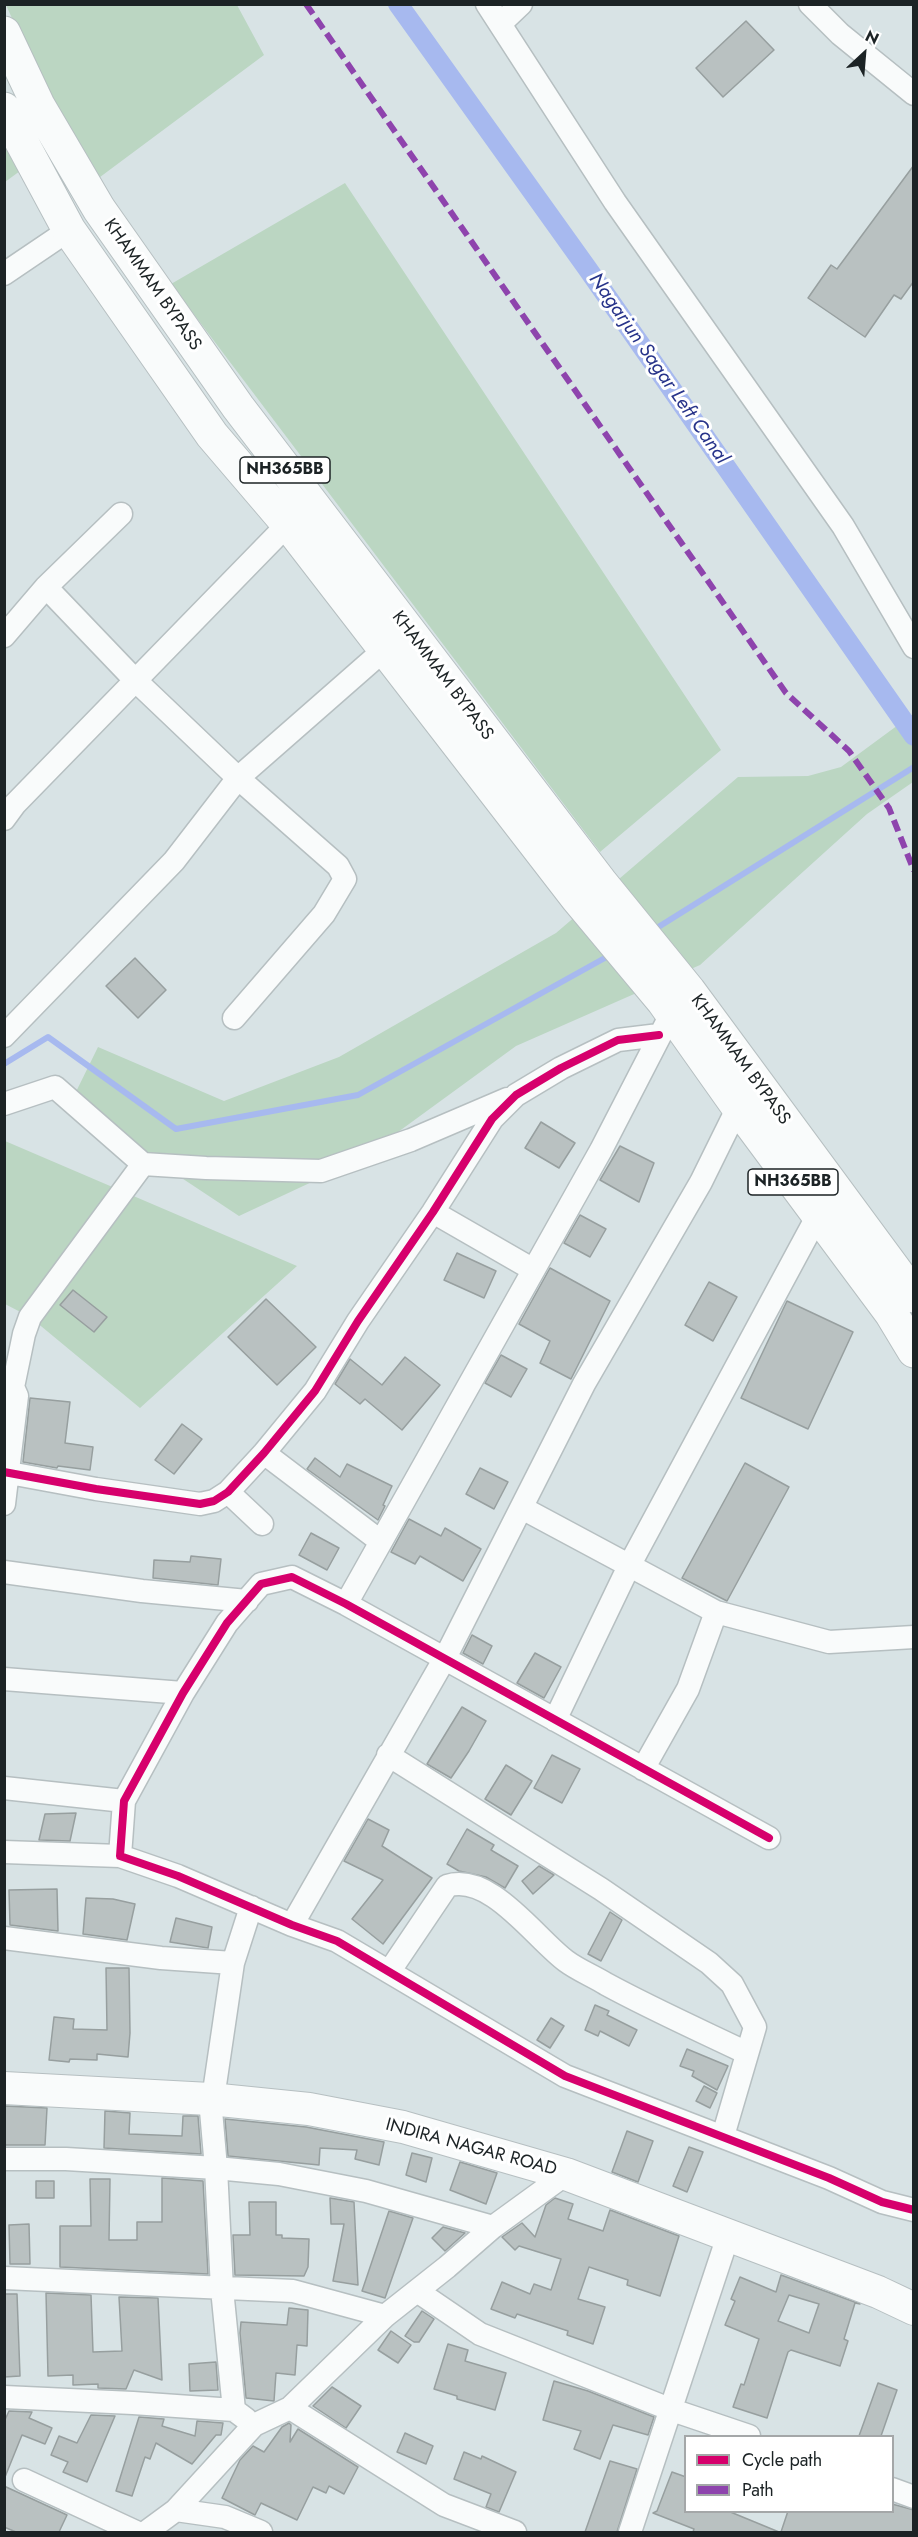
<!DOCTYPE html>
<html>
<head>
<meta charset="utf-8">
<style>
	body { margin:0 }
	#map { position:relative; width:918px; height:2537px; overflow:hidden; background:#d8e3e5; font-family:Jost,sans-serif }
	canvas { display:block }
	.frame { position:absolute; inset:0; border:6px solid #1c2325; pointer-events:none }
	.legend { position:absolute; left:684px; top:2435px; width:210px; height:78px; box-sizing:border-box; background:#fff; border:2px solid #a4a7a8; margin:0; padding:8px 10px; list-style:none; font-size:18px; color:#1c2325 }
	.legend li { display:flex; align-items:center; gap:12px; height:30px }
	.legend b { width:30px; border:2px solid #a4a7a8 }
	.north { position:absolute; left:834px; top:24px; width:60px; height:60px; -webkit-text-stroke:4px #fff; paint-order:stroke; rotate:26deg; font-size:16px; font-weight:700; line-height:24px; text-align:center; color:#1c2325 }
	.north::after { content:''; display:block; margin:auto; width:21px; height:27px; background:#1c2325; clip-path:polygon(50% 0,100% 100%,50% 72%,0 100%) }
</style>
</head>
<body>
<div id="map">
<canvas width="918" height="2537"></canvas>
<div class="frame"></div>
<ul class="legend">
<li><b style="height:8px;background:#d6006c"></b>Cycle path</li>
<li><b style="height:8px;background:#8e44ad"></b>Path</li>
</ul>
<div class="north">N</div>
</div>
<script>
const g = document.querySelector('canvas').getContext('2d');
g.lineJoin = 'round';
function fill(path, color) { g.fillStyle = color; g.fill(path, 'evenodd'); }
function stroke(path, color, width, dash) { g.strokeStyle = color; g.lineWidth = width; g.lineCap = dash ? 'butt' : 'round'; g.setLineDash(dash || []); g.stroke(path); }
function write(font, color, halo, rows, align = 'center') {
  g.font = font + ' Jost,sans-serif'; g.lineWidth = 6; g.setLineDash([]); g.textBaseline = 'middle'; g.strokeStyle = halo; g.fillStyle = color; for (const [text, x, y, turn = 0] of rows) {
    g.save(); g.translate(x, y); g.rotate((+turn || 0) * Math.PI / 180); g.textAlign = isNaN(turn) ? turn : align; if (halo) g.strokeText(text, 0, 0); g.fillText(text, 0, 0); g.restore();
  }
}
fill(new Path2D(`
	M6,5H237L264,55L88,186Z
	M4,138L20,171L5,182H4Z
	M345,183L721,750L600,852L171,284Z
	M913,714V782L867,814L700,965L516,1046L361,1159L239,1216L70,1104L98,1047L224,1101L339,1057L556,933L738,777L808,776L841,767Z
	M5,1141L297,1266L140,1408L30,1317L5,1304Z`), '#bbd6c2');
stroke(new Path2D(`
	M652,931L914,767
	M4,1064L48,1037L176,1129L358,1095L612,954`), '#a7b9ef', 6);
stroke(new Path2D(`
	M398,4L587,268L914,736`), '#a7b9ef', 20);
const building = new Path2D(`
	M746,21L774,50L723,97L696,68Z
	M914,165V281L901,299L894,295L865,337L808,298L831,265L837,269Z
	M135,958L166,990L138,1018L106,986Z
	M541,1122L575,1143L559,1168L525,1148Z
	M620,1146L654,1163L639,1202L600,1180Z
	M580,1215L606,1229L590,1257L564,1243Z
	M457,1253L496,1271L484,1298L444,1280Z
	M550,1268L610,1301L571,1379L540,1363L550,1341L519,1324Z
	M709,1282L737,1297L713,1341L685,1325Z
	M73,1290L107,1317L94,1332L60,1305Z
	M266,1299L316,1347L277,1385L228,1337Z
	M787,1301L853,1332L808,1429L741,1398Z
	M501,1355L527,1369L511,1397L485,1383Z
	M405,1357L440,1385L402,1430L365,1399L360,1404L335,1384L350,1359L382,1385Z
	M30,1398L70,1402L65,1443L93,1447L90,1470L58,1466L57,1468L23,1462Z
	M182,1424L202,1439L174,1474L155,1460Z
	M315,1458L340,1477L347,1464L392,1486L383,1505L385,1506L378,1520L307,1469Z
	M745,1463L789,1487L727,1601L682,1578Z
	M480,1468L508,1482L494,1509L466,1494Z
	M409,1519L441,1536L445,1528L481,1549L463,1581L420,1556L415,1564L391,1552Z
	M311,1533L339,1548L327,1570L299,1555Z
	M191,1556L221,1559L218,1585L153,1578L154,1560L190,1562Z
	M472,1635L492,1646L483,1664L463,1653Z
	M535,1653L561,1667L544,1698L517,1683Z
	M462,1707L486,1721L469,1751L451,1778L427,1764Z
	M552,1755L580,1769L562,1803L534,1788Z
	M506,1765L532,1781L511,1815L485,1799Z
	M76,1813L70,1841L39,1840L45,1814Z
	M368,1819L389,1830L382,1846L432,1878L383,1944L352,1919L383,1880L344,1861Z
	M467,1829L494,1845L491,1850L518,1866L505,1888L486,1877L459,1871L447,1864Z
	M539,1866L554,1875L533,1894L522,1881Z
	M57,1889L58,1931L10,1925L9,1890Z
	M86,1898L113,1899L135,1904L127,1940L83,1934Z
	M610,1912L622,1920L601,1961L588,1954Z
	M176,1918L212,1927L208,1948L170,1942Z
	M106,1968H129L130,2033L128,2057L97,2054V2060L70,2059L69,2062L49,2060L54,2017L74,2019L73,2029L107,2030Z
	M595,2005L609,2011L607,2015L637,2030L629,2046L600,2031L598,2036L585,2030Z
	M551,2018L564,2026L550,2048L537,2040Z
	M687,2049L728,2066L717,2090L692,2076L694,2071L680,2066Z
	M704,2086L717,2093L710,2108L696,2101Z
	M4,2106L47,2108L45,2145H4Z
	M105,2111L130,2113L129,2134L182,2136L183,2116H198L201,2154L104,2148Z
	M225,2119L306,2127L384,2142L379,2165L355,2159L357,2150L320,2148L319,2165L228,2156Z
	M627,2131L653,2141L638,2182L612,2172Z
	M689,2147L703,2152L687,2192L673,2186Z
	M412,2153L432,2158L426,2182L406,2175Z
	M460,2162L497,2173L486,2204L450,2190Z
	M162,2178L203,2181L208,2274L60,2267V2226H91L90,2179H110L109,2240H137V2222H162Z
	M36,2181H54V2198H36Z
	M330,2198L354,2202L358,2285L333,2281L344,2224H331Z
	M555,2198L573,2204L568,2219L603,2231L610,2210L679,2236L660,2296L627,2285L628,2280L589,2267L578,2299L605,2307L593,2344L567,2335L568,2331L517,2314L515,2318L491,2309L502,2282L530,2294L534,2284L551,2290L561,2259L519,2246L515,2250L502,2237L522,2223L535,2237L546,2205Z
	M249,2202H276V2235H282V2238L309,2239L308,2267L304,2276L235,2275L233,2235H250Z
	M389,2211L413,2218L385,2298L362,2291Z
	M29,2224L30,2264H10L9,2225Z
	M443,2227L465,2233L445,2251L432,2238Z
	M781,2275L860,2304L855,2303L844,2339L848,2341L840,2366L791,2350L788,2352L767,2418L733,2407L741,2384L744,2385L759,2339L725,2325L735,2301L731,2299L740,2277L776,2292ZM789,2295L819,2304L809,2333L778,2321Z
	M46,2293L91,2295L93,2352L122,2351L119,2297L158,2298L162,2380L134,2370L126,2389L98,2388V2384L73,2385V2375L48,2376Z
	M4,2294H17L20,2376L4,2377Z
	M289,2308L308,2310L307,2346L297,2345L295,2375L276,2373L274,2401L246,2398L240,2333L241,2322L287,2325Z
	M422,2311L434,2319L419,2342H414L405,2336Z
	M391,2331L411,2345L398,2363L378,2350Z
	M448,2344L468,2350L465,2361L506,2373L495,2410L457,2399V2396L434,2389Z
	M216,2362L218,2390L190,2391L189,2364Z
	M554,2381L588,2391L654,2417L648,2435L613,2425L600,2459L574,2449L581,2431L543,2420Z
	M878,2383L897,2390L881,2436H859Z
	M332,2387L361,2406L346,2428L313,2406Z
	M9,2411L32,2412L29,2418L52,2428L45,2444L22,2435L5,2477L4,2422Z
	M91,2415L115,2416L87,2482L63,2472L68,2462L51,2455L59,2436L77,2443Z
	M139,2417L164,2419L162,2426L195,2436L197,2421L223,2423L221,2435H216L192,2464L156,2443L150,2459L145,2457L132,2496L116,2491Z
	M289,2423L291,2425L290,2442L298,2429L358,2467L344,2494L329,2486L326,2493L313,2487L297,2520L261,2503L255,2515L222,2498L240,2460L253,2446L264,2452L282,2427Z
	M405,2433L433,2446L426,2464L397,2452Z
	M464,2452L481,2459L482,2456L516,2472L499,2512L486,2507L491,2494L454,2479Z
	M610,2461L637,2469L617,2532H585Z
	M672,2472L686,2477V2511H728L779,2532H693L694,2529L653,2513L657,2511Z
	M4,2486L67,2515L59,2532H16L4,2527Z
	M892,2504L914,2510V2532H781L788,2511H892Z`);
fill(building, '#b9c1c1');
stroke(building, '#979f9f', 1.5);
const street = new Path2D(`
	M487,4L615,202L843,526L914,647
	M810,4L840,34L914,94
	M500,24L521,4
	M4,274L69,230
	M46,587L135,680L238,778L384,650
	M4,636L46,587L121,514
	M4,819L15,804L288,524
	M4,1036L174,861L238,778L338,866L345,879L324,914L234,1018
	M4,1104L55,1087L143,1164L206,1168L321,1171L411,1140L507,1099
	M433,1212L532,1269
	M4,1380L13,1387L17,1396L4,1504
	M13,1387L24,1334L30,1317L143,1164
	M264,1453L380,1541
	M4,1472L96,1489L200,1504L214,1501L228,1492L264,1453L315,1391L358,1321L433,1212L492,1119L516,1095L561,1068L618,1040L659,1035
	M228,1492L262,1524
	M522,1508L716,1612
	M4,1572L142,1591L247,1601
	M346,1604L601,1150L666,1024
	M4,1679L183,1693
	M555,1720L629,1566L818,1215
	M388,1755L601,1889L709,1963L732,1984L755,2027L723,2136
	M643,1769L688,1689L716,1612L829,1642L914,1637
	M4,1788L124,1801
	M769,1838L346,1604L292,1577L261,1584L227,1623L183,1693L124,1801L120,1856L178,1876L292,1925L337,1941L565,2076L829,2178L882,2202L914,2210
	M4,1852L120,1856
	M292,1925L445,1658L584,1384L701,1182L738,1107
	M4,1938L161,1958L233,1963
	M389,1972L447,1886C490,1872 535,1938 566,1961C578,1970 593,1976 606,1984C652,2009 699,2030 747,2053
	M215,2085L233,1963L251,1907
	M210,2099L216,2168L222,2289L234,2410
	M4,2159H66L216,2168L279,2174L366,2191L493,2227
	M4,2278L293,2291L385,2316
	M417,2291L480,2334L672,2410L749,2436
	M4,2397L133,2403L234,2410L246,2419
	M290,2408L444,2505L515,2532
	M24,2480L136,2532
	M892,2489L914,2497
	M176,2510L225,2517L261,2532
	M146,2532L176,2510L254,2425L290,2408L385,2316L447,2267L493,2227L566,2174
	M630,2532L728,2236`);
const secondary = new Path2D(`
	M4,2088L210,2099L309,2109L403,2127L566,2174L878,2292L914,2309`);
const highway = new Path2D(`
	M4,33L38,105L99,209L238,407L602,884L689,991L914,1296
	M4,109L69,230L212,435L288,524L577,898L663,1001L738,1107L891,1313L914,1351`);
stroke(street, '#b6bfc1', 25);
stroke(secondary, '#b6bfc1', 34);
stroke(highway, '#b6bfc1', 35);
stroke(street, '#f9fbfb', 22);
stroke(secondary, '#f9fbfb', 32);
stroke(highway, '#f9fbfb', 33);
stroke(new Path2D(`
	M306,4L786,693L849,751L889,808L914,871`), '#8e44ad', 6, [12, 6]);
stroke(new Path2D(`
	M4,1472L96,1489L200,1504L214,1501L228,1492L264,1453L315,1391L358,1321L433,1212L492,1119L516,1095L561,1068L618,1040L659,1035
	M769,1838L346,1604L292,1577L261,1584L227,1623L183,1693L124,1801L120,1856L178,1876L292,1925L337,1941L565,2076L829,2178L882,2202L914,2210`), '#d6006c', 8);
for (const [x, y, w] of [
	[285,470,90],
	[793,1182,90]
]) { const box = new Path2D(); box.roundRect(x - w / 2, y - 13, w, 26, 4.5); g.fillStyle = '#fff'; g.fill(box); stroke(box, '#1c2325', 1.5); }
write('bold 16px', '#1c2325', null, [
	["NH365BB",285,470],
	["NH365BB",793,1182]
]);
write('18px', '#1c2325', '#fff', [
	["KHAMMAM BYPASS",152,285,55],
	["KHAMMAM BYPASS",442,676,53],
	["KHAMMAM BYPASS",740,1060,54],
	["INDIRA NAGAR ROAD",471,2148,15]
]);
write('italic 20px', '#28348a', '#fff', [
	["Nagarjun Sagar Left Canal",658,369,55]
]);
</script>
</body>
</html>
